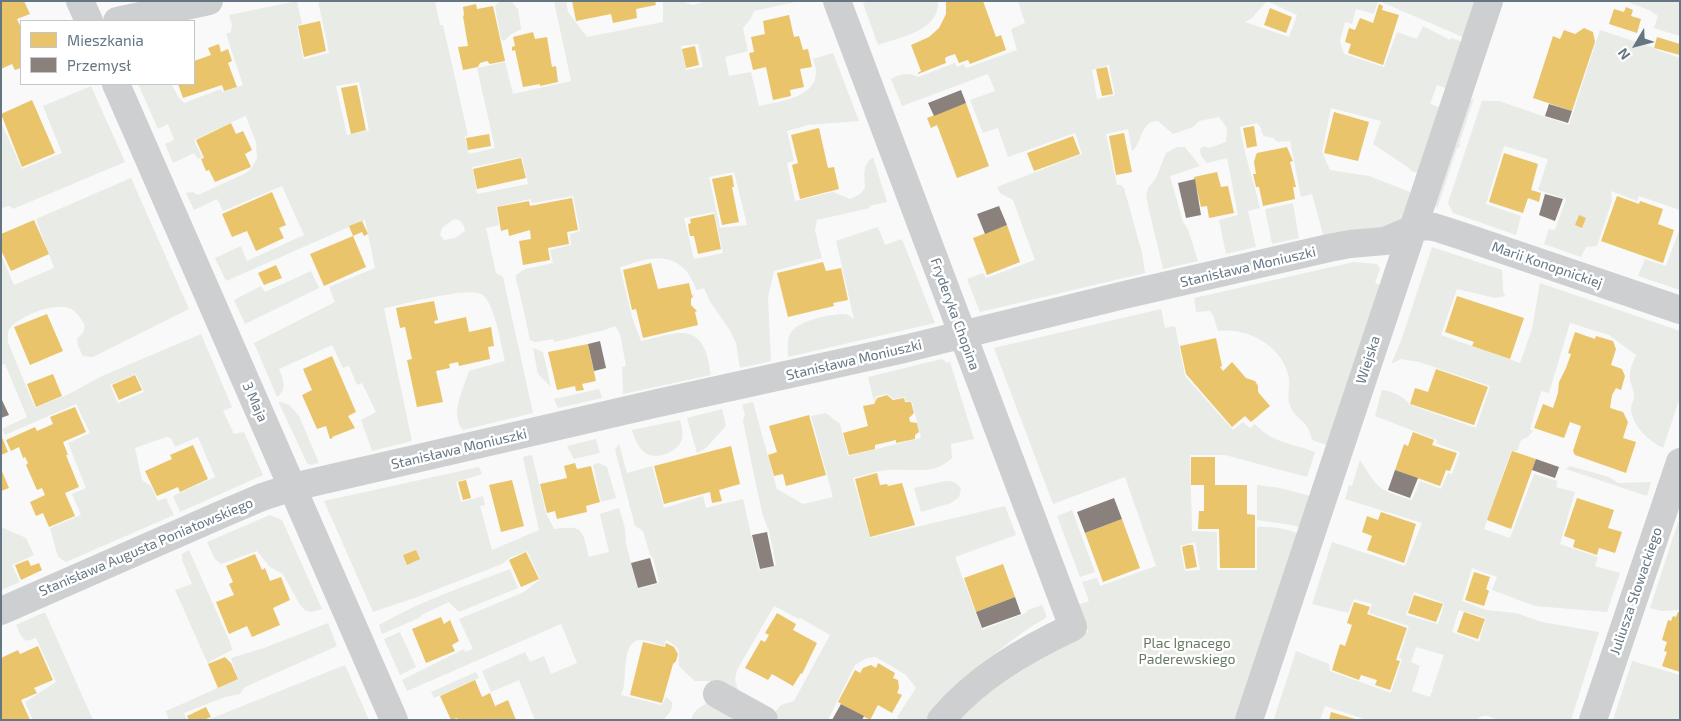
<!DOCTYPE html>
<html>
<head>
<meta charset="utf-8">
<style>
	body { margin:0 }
	#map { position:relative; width:1681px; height:721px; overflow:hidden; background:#f9f9f9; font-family:"Exo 2",sans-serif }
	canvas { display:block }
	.frame { position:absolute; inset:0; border:2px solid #657683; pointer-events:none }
	.legend { position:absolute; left:20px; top:20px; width:175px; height:65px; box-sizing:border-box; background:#fff; border:1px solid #c1c8cd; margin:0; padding:6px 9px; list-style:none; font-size:15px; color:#657683 }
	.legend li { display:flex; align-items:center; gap:10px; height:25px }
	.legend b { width:25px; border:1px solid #c1c8cd }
	.north { position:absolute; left:1611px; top:20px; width:50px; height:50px; -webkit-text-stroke:4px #fff; paint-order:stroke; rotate:233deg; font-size:14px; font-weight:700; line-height:20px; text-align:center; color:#657683 }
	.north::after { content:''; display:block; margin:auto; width:18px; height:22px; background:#657683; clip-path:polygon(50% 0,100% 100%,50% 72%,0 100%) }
</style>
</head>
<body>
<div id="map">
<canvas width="1681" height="721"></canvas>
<div class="frame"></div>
<ul class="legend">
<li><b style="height:14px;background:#e9c46a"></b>Mieszkania</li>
<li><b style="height:14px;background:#8a817c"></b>Przemysł</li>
</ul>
<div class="north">N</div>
</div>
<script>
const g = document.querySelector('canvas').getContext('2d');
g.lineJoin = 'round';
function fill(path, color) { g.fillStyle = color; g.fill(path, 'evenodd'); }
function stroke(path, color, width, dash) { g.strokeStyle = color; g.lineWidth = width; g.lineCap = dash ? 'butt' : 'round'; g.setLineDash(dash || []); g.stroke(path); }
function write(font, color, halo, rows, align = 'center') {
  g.font = font + ' "Exo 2",sans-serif'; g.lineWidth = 5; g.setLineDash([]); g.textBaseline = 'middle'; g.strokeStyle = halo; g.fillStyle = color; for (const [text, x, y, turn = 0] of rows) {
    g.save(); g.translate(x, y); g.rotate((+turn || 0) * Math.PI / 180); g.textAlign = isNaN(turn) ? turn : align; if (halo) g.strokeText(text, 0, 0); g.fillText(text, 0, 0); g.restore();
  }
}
fill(new Path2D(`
	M297,1L302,24L297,26L303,58L305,59L329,53L318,1H435L440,25H443L468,135L465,136V138L469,154L495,148L477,68L505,62L513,94L571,81L554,1H566L568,12L587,37L663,22V1H685L686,3L693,5L707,1H800L754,11L750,20L743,28L748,51L725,57L729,76L751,72L759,106C783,101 828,96 813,59L833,53L859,121L808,125L787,131L794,161L787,163L795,201L833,192L850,199L860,194L865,188C865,174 861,167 873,157L887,202L869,206L870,208L817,220L815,231L822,258L774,271L768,297L771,361L740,368L736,343L729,329L711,303L704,288L697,290C694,285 691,277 687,272C668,249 644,260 620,267L632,317L641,341C663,337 693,322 704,348C708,356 709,366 711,375L623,394L622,367L626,366L620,334L615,326L605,330L554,342L553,339L535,342L530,340L520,294L516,280V275L525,269L553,263L550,250L571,245L570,234L580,231L573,196L532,203L530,199L496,207L499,225L486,228L496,273L503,277L533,413L463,430C449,415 464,387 469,371L505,361C501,344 495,306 483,295C471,285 402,305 384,308L412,441L372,451L361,420L376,412L362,383L357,385L349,366L343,368L332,345L279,369C283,379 288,389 277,397L254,343L335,302L329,287L375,268L365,220L226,281L215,258L241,246L247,261L304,235L282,186L223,211L217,199L194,210L186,193L193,192L198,195L244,174L251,169L255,162L257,158L256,142L246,117L247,115L194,140L202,157L198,159L194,153L173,163L165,144L174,140L168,124L158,129L138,84H171L179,98L184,103L221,89L222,92L243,85L226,34L231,32L232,25L229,15ZM698,44L703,67L686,70L681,46ZM359,82L369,130L347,135L336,86ZM522,157L528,184L477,194L472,167ZM734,172L747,225L720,228L709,177ZM714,212L723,253L694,259L684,218ZM454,219L459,220L464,226L465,231L455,238L444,240L440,235L442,228Z
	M511,1L518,9L521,29L510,35L504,41L501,39L495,6L499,2Z
	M868,1H938C940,31 900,37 878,45L863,3Z
	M1018,1H1267L1252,18L1245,22L1289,37L1297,15L1267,1H1378L1374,14L1356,9L1352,24L1345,22L1340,41L1344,54L1384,67L1397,32L1417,39L1423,26L1450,40L1451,38L1463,42L1449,86L1445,88L1437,85L1430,104L1441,108L1419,173L1411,171L1409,168L1373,144L1381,121L1331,108L1322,152L1330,170L1369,176L1410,192L1411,195L1402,219L1393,227L1324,238L1312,194L1301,197L1290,141L1277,142L1273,138L1264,136L1262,134L1261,128L1257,123L1240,127C1244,155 1254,181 1260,208L1248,211L1256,247L1226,254L1219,220L1238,215L1227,158L1207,163L1201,156L1200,149L1204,146L1209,148L1226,142L1227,128L1219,117L1199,121L1193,127L1173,134L1158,121C1140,121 1143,142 1132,151L1128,129L1106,134L1117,185H1121L1124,188L1142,253L1145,273L980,312L967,279L983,273L986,278L1035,260L1013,200L1000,193L997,187L1082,154L1075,133L1008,157L998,128L983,133L970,100L995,91L988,74L902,106L891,79C901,74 908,72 918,77L955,63L957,67L964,64L966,68L1017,50L1011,29L1025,23ZM1109,65L1115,95L1097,99L1092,70Z
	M1379,1H1477L1465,38Z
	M1625,1H1680V36L1654,28L1658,16L1649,10Z
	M1600,30L1652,47L1654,49L1680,58V210L1639,196L1637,201L1611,191L1612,201L1597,246L1586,247L1581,257L1544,244L1549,229L1555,230L1566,199L1538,190L1548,159L1504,146L1486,204L1521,216L1516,235L1453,213L1448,203L1482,101H1499L1569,125Z
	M91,86L125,162L13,209L10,206L1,208V122L22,169L62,153L43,106Z
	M1474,98L1459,144H1460L1459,148H1457L1437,209L1435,203L1468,102Z
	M1177,147H1185L1200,166L1170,176L1183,222L1188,229L1198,261L1163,269L1146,197L1148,188L1156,178L1166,153Z
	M131,178L189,309L93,357L83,356L78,346L77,339L83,333L85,326C82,320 78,314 73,310C58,300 22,315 11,327C7,331 8,336 8,342L35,408L69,394L102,376L201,334L232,407L223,411L234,434L244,432L263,475L180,512L173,496L215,477L198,437L175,447L171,438L166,437L135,448L142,480L151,486L158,501L166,498L174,515L66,562L58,557L50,528L81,515L72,494L86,488L68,443L90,433L76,404L5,435L2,429L27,417L5,364L1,365V254L14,285L54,268L36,219ZM136,374L144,392L118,403L110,385Z
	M1293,203L1299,238L1272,244L1265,209Z
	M878,227L885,245L902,239L935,323L788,357C788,348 786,338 792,331C801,320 831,314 844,314C848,314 851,317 854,319L836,241Z
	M1680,228V290L1638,276L1645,259L1666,266Z
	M1432,247L1502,270L1503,290L1505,296L1495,298L1457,289L1441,335L1520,363L1532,329L1540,283L1680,331V397L1663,448C1649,441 1632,426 1631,409C1631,404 1635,399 1634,393C1633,388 1630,383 1630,378C1629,370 1633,362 1636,355L1609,335L1570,323L1549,393L1541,391L1530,429L1533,431L1528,437L1521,440L1517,451H1511L1484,529L1510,538L1534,474L1558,481L1556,487L1575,492L1560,544L1598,557L1595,566L1620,573L1607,612L1535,606L1492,590L1497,577L1472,568L1462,601L1486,610L1516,613L1542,622L1599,632L1571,720H1497C1489,716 1483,713 1476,720H1367L1325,706L1320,720L1274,719L1296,651L1329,664L1330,671L1391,693L1402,659L1399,658L1409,626L1369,613L1372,604L1354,599L1348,613L1312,604L1332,542L1405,566L1422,523L1345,499L1349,485L1352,486L1360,460C1379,490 1378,490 1412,500L1420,481L1441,489L1448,473L1452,474L1460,452L1436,443L1437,440L1375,416L1382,390C1394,392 1402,395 1410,405L1476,428L1490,386L1419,362L1401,359L1391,364L1401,341ZM1414,592L1443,603L1444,605L1438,624L1406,615ZM1459,610L1486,618L1479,642L1452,632ZM1416,647L1444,655L1430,697L1412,691L1420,666L1411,662Z
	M1354,262L1377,264L1380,269L1375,283L1383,286L1329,446L1312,440C1309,421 1297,420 1291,408C1286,399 1290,388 1289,378C1283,346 1248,327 1218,331L1213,315L1210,311L1196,312L1194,298Z
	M311,271L319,288L245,324L234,300L261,286L265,292Z
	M1161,309L1165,328L1175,326L1185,376L1233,430L1243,422L1250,428L1255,424C1273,444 1293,443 1315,452L1307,477L1225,455H1190L1192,531L1217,532V570H1257V527C1272,526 1286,529 1300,534L1238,720H953L987,688L1081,634L1088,632L1077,605L1089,601L1082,582L1097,578L1100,586L1156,566L1125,477L1053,504L994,348ZM1195,542L1200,570L1185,571L1180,546Z
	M533,348L543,352L551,387L538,374Z
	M942,359L947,363L950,362L974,439L951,444L952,458C934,476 911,468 888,470C876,471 865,475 853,478L870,538L1005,506L1016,535L955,557L982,630L1026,613L1028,610L1042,605L1047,617C1001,644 962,681 926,720H900L897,717L916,688L906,675L876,657L867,658L855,665L828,720H782L773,715L781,705L794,701L830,635L800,618L799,619L774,606L737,670L735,680L738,690L730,692L710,681H695L685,672L679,666C678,649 683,650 666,640L664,646C657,644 648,640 641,640C619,640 629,684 621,695L662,705L666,697L672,702C673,710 669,714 663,720H535L519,680L491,692L482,671L525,652L530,662L544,656L551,674L577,663L561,624L407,691L402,680L464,649L465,652L473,649L459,619L524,592L540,579L527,551L511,557L502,564L417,597L373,612L324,501L479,467L482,474L456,482L461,502L483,496L485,505L480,506L492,550L539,530L523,457L532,455L546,513L554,529C584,525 582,529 589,557L609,552L600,514L619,508L625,528L626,544L638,589L657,584L659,582L653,558L650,555L643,531L635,526L615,450L619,444L627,473L652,466L664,508L703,496L706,508L743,499L759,570L776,565L769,531L763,516L756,485L743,421L745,414L742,405L753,402L777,489L803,504L833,497L811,416L826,413L840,424L848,456L921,438L912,402L905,401V397L894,399L887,394L876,396L874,402L868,377Z
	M599,389L602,398L558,408L554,399Z
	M281,402L289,405L299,416L319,463L310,465L307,463L279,403Z
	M722,409L726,426L706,448L697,453L687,418Z
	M680,420C681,426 684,433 682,439C678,453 654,462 643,451C637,446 635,438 632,430Z
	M596,439L600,453L574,459L567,446Z
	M598,463L607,467L616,498L601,502L593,465Z
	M1570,466L1609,477L1618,483L1651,482L1647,496L1566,469Z
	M945,481C952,481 957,482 961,489L959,497L951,503L921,512L914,488Z
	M1257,485L1280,488L1310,496L1302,528L1291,525L1257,520Z
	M1072,510L1095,572L1080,577L1057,516Z
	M270,515L282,520L322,609L311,612L305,610L300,605L283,574L270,567L257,551L221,564L215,559L207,542Z
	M1678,522H1680V610L1661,611L1650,608Z
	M1,527L26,538L34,555L12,565L20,582L1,590Z
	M189,550L230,642L232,650L211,661L208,664L175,590L192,584L182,560V554Z
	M510,569L518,588L459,612L449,602L423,614L419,618L382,634L379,625C420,601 466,586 510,569Z
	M45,612L93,720H33L25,702L56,682L36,638L26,641L21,636L16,625Z
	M328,623L337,646L245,687L240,694L225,697L184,713L187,720H169L166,711L238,679L231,658L264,648Z
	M400,632L416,667L400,675L384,639Z
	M1632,661L1680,675V720H1613Z
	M345,665L369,720H208L215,717Z
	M476,672L479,678L434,698L431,692Z
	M710,699L746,720H691C696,705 703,709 710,699Z`), '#e8ebe6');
fill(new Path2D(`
	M1,1H24L30,14L17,19L21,28V68L15,70L12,64L1,69Z
	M572,1H655L656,5L636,9L637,18L613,23L611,14L576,21Z
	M946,1H983L996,37L1001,35L1006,50L970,64L968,60L959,63L955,54L946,57L945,59L946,63L918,74V73L921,71L911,45L929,37L939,28L946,14Z
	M476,4L477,9L493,6L505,61L490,64L487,61L480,63L478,67L463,70L458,47L468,46L463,16L464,15L463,7Z
	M1379,4L1383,6L1382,10L1399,15L1383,65L1348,53L1351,44L1345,42L1349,28L1355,30L1360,18L1373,23Z
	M1626,7L1633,10L1631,16L1641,19L1637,33L1609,24L1614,9L1624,12Z
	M1270,8L1292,17L1286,33L1264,25Z
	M789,15L794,37L799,36L803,50L808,49L812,67L800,69L804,87L790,90L791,96L773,100L766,67L753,70L749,53L754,52L751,37L765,34L763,21Z
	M320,21L326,51L304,57L298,26Z
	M1584,28L1593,32L1595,42L1572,111L1533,98L1553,36L1560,39L1564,30L1575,34Z
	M533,32L535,39L547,37L552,67L556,66L558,82L540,86V84L523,87L515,50L512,51V47L515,46L513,37Z
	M1657,37L1680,44V55L1654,48Z
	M219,44L221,52L228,49L232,61L228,63L237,87L224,91L222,85L183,98L178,84H194V61L211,55L208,48Z
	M695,46L699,65L686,68L682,49Z
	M1107,67L1113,94L1102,96L1096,69Z
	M357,85L366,130L351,134L341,88Z
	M32,100L55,153L22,167L1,114Z
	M966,103L989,166L957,178L937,125L931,128L927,118Z
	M1334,112L1369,122L1358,161L1324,153Z
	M231,123L236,134L243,131L252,150L245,154L251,167L215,182L209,170L206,171L201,159L204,158L196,140Z
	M1254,126L1257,146L1247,148L1243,128Z
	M819,128L828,168L834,167L839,189L800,199L792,165L798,163L791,135Z
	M1124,133L1132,172L1116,175L1109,136Z
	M489,134L491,146L468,150L466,138Z
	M1073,136L1080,154L1034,171L1027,153Z
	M1287,147L1293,161L1290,162L1296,187H1293L1295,199L1263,206L1259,187H1256L1253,174H1256L1254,162L1256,155L1257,153Z
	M1504,153L1538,164L1531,190L1541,193L1539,202L1528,198L1523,213L1489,202Z
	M521,158L526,178L477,189L473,169Z
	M1217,172L1221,187L1228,186L1234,213L1209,218L1207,206L1201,207L1194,177Z
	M732,175L734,187H732L739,222L722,225L712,179Z
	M272,192L286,225L279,228L284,238L256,251L247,231L232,237L222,214Z
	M1617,196L1639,204L1640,201L1663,209L1658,224L1674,230L1663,263L1601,241Z
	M572,198L578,230L567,232L569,244L548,248L550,260L523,265L519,241L531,239L530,230L509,236L508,229L501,231L497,207L529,201L530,206Z
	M714,214L721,249L698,254L694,236H690L688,224L691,223L690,219Z
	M1579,215L1586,218L1582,228L1575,225Z
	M34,220L49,254L11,271L1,250V234Z
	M362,221L368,234L364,236L362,232L353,236L349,226Z
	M1007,225L1020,262L987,275L973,238Z
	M353,236L366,267L324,286L310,254Z
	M823,262L826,271L841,268L848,300L833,303L834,306L788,317L777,273Z
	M651,263L658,289L689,283L692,296L694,295L691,299V305L697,311L695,312L698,325L643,338L636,309L632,310L623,270Z
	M276,265L282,278L264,285L258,273Z
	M1457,296L1524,318L1510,359L1472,346L1474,342L1445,332Z
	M434,301L438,320L434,321L435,324L466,317L469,332L491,327L494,346L488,347L490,359L459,366L458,362L449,364L450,368L436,371L443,402L417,407L407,360L412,359L405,327L400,328L396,308Z
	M47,314L63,351L30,365L14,327Z
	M1575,332L1595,339L1596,336L1613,341L1616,349L1611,365L1622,369L1625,376L1621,390L1616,388L1612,395L1610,408L1623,412L1628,422L1623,438L1636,442L1626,473L1575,455L1573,451L1581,426L1570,422L1564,438L1534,428L1543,404L1553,408L1558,393L1559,382L1566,368L1571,354L1568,353Z
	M1216,338L1222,366L1220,367L1223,371L1232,362L1246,378L1255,381L1258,386V392L1270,406L1251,422L1245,416L1232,427L1186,374L1180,346Z
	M588,344L596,381L582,384L584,390L576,391L575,386L557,390L548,352Z
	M332,356L356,412L348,416L355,428L332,437L333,438L330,439L326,426L317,429L302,395L312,390L303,369Z
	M1436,369L1488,387L1474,425L1410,404L1415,388L1428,392Z
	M53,374L62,396L36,407L27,384Z
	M135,375L142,390L119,400L112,385Z
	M887,395L893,400L904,398L905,402H911L914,413L909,418L910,422L917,423L919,432L915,435V439L896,443V440L875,445V449L849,455L843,433L868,426L863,406L874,404L877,398Z
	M75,407L86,432L63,442L68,455H66L79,487L65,493L75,516L49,527L43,513L36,516L30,502L45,495L42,488L37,490L26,465L28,463L25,457L23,458L19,447L11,451L6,440L35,427L37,431L53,424L50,417Z
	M809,415L826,475L786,486L783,474L774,476L768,455L777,452L769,426Z
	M1413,432L1434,440L1432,445L1457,453L1450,471L1446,470L1440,486L1395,470L1404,444L1408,446Z
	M1,435L8,452L1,455Z
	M193,445L208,479L180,492L178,487L157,496L145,471L172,459L170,455Z
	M731,446L740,484L719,490L722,501L712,503L710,492L664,504L654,466Z
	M1512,451L1536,459L1511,529L1487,520Z
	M1191,457H1215V485H1247V514L1255,515V568H1220L1219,529H1198L1199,511H1204V485H1191Z
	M575,463L577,469L591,466L600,502L586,506L587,512L557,519L555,511L547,513L540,484L567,478L564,466Z
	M1,469L9,488L1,491Z
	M877,473L880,485L887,484L888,486L902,483L915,525L870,537L855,479Z
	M466,480L471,498L463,500L458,482Z
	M512,480L524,526L501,532L489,485Z
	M1577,498L1614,510L1608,528L1622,532L1615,553L1599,548L1597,555L1573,547L1575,540L1564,536Z
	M1381,512L1416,524L1404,563L1367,550L1372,536L1362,532L1367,516L1378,520Z
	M1122,519L1140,568L1103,582L1085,533Z
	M1188,545H1193L1197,567L1186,569L1182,547Z
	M416,550L420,559L407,565L403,555Z
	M526,552L539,579L521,587L509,560Z
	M255,554L262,570L265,568L270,581L281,577L290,600L273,608L280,625L252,637L247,626L229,634L216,602L234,595L229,584L233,582L226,566Z
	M28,560L31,566L39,563L42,570L21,580L15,565Z
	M1003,564L1015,597L976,612L964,578Z
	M1474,572L1490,577L1486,589L1489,591L1484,606L1465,600Z
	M1414,595L1443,604L1436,622L1408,613Z
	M1354,602L1370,607L1367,614L1407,628L1396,660L1400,661L1390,690L1375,685L1377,680L1361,675L1359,680L1332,670L1340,644L1345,646L1352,625L1347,623Z
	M1464,612L1485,619L1478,639L1457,632Z
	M1678,612H1680V672L1662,666L1667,652L1664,651L1667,642L1662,640L1668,620L1671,621L1673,616L1676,617Z
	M777,613L796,624L793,630L817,643L802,674L801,673L793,686L772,674L768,680L745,668L761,640L765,642L769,635L765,633Z
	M441,617L444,624L450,620L459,641L452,645L455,651L426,663L412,629Z
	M643,642L665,647L666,643L674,647L678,654L676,661L673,664L662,703L630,695Z
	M38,646L53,680L34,688L37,693L21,700L30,720H1V658L18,650L20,654Z
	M225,657L231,663L238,679L218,688L208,664Z
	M878,663L895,673L893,678L898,680L899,688L897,693L902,695L892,713L878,705L870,720L838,702L855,670L860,673L863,668L871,665L876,668Z
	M475,680L482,697L490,693L495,706L508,700L516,720H458L457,718L451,720L440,696Z
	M206,707L211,717L203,720H189L187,716Z
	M1331,712L1355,719V720H1329Z`), '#e9c46a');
fill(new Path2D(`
	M961,90L966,103L934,116L928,103Z
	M1549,104L1572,111L1568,123L1545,116Z
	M1195,179L1201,215L1186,218L1178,183Z
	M1545,194L1563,199L1555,221L1539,215Z
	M999,206L1007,225L985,234L977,214Z
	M600,341L606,368L594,371L588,344Z
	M1,398L9,415L1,418Z
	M1536,459L1559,467L1555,478L1532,470Z
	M1395,470L1418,478L1410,498L1388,490Z
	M1114,498L1122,519L1085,533L1077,512Z
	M767,532L774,566L760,569L752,535Z
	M650,558L657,583L638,588L631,563Z
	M1015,597L1021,614L982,628L976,612Z
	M841,704L864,716L862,720H832Z`), '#8a817c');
stroke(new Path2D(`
	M80,1L89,21
	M837,1L1073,627C1024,650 976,678 941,720
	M117,21L209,1
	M116,84L394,720
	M1,611L220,515L262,497L293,487L658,403L904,349L1124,295L1329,248L1350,244L1385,241L1416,228L1425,226L1434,227L1462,236L1680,310
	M717,694L764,720
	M1249,720L1489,1
	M1593,720L1680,462`), '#cecfd0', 28);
write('14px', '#657683', '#fff', [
	["Marii Konopnickiej",1547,265,19],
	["Stanisława Moniuszki",1248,267,-13],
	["Fryderyka Chopina",955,314,70],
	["Stanisława Moniuszki",854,360,-13],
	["Wiejska",1368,360,-72],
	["3 Maja",255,402,66],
	["Stanisława Moniuszki",459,449,-13],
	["Stanisława Augusta Poniatowskiego",146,547,-23],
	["Juliusza Słowackiego",1636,591,-71]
]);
write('14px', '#687a64', '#fff', [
	["Plac Ignacego",1187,643],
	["Paderewskiego",1187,659]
]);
</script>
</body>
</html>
